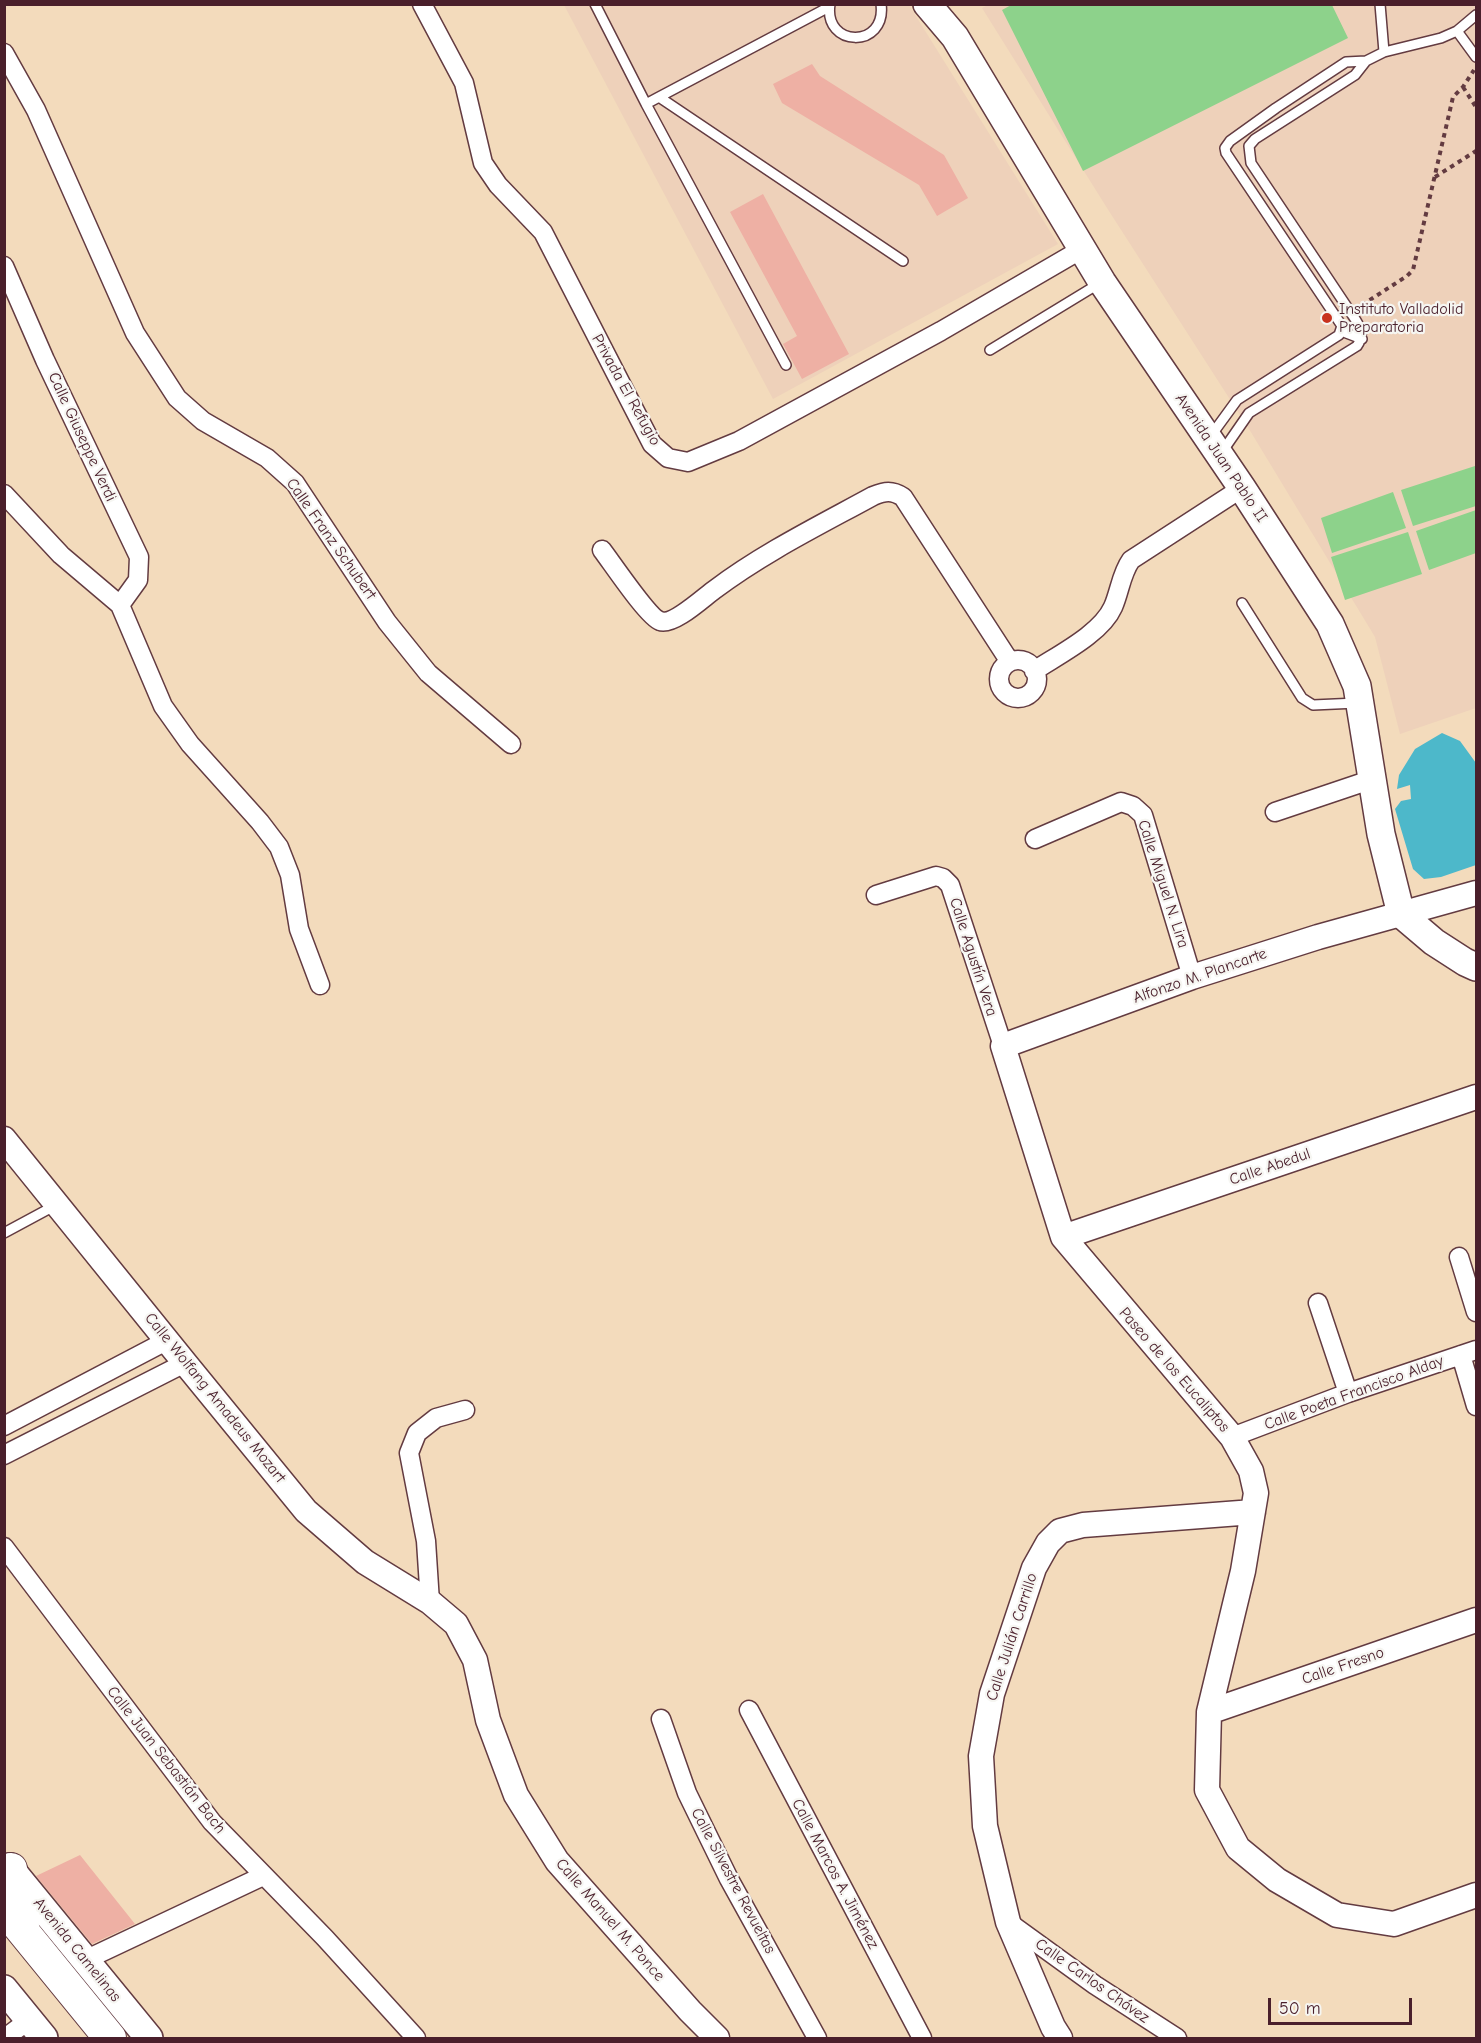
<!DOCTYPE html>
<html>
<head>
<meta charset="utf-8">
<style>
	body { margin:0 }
	#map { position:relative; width:1481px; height:2043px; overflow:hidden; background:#f3dbbc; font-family:"Comic Neue",sans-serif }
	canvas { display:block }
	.frame { position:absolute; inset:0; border:6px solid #4a1f2b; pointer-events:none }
	.scale { position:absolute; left:1268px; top:1998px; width:144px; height:27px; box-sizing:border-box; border:3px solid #4a1f2b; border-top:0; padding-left:8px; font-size:18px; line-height:21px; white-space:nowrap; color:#4a1f2b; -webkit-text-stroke:4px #f6f6f2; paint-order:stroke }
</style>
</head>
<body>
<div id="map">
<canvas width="1481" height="2043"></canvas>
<div class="frame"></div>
<div class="scale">50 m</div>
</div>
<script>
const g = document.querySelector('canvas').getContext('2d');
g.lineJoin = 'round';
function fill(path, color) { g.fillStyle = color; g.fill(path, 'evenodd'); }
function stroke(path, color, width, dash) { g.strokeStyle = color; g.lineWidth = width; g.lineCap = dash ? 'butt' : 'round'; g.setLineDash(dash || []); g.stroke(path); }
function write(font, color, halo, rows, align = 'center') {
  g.font = font + ' "Comic Neue",sans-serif'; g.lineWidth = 4.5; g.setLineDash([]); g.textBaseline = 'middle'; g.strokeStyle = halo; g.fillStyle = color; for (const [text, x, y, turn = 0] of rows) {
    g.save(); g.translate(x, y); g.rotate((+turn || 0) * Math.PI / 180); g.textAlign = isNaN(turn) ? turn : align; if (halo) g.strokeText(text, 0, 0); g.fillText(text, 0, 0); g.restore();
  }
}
fill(new Path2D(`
	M990,4L1476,5V708L1400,734L1375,637L1249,429L1107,208L982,8Z
	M564,5H909L1058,244L773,399Z`), '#eed1ba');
fill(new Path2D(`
	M1013,4L1332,5L1348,38L1083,171L1002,10Z
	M1475,466L1476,506L1413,526L1401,490Z
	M1393,492L1406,528L1332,553L1321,518Z
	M1476,510V553L1429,570L1416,531Z
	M1408,532L1422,574L1345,600L1331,557Z`), '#8dd28b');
fill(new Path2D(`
	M1442,733L1460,741L1476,763V865L1441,877L1424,879L1413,869L1395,809L1401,801L1411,799L1410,785L1397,789L1399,775L1415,749Z`), '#4db8ca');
fill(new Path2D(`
	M812,64L820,76L944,155L968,198L937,216L919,185L782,103L773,84Z
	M763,194L849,354L802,379L783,344L797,336L730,212Z
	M80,1855L135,1924L92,1944L36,1876Z`), '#eeb0a4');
const service = new Path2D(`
	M595,4L646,104L659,97L903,261
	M830,4C823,48 887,49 881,4
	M1380,4L1384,52
	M1476,15L1457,31L1476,57
	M659,97L829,7
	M646,104L786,365
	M1341,331L1362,339
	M990,350L1100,283
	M1210,437L1237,400L1339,335L1342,326L1226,153L1225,148L1230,141L1276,108L1346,62L1366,61L1384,52L1441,38L1457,31
	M1222,452L1249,413L1357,346C1366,333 1359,325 1351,313L1251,163L1249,146L1255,139L1355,75L1366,61
	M1242,603L1302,698L1313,705L1357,703
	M4,1233L56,1205`);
const minor = new Path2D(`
	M422,4L464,83L483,163L498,185L543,232L652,444L668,458L688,462L739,441L941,331L1082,249
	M4,53L36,110L135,333L177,398L203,421L267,458L295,483L387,622L428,673L511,744
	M4,266L45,360L139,557L138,580L120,605
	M4,494L61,555L120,605L163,706L190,744L260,822L279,847L290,875L299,929L320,985
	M602,550C612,563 648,617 660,621C673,626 703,598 714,590C763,553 820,525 873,496C885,491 892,490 903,497L1010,662
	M999 679a19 19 0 1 1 38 0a19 19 0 1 1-38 0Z
	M1034,671C1058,655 1101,634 1113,607C1120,591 1121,574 1131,560L1242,488
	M1275,812L1373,779
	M1035,839L1121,802L1133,806L1143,815L1192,977
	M876,895L936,876L943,878L950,885L1003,1046
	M1459,1257L1476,1312
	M1318,1303L1348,1393
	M1461,1355L1476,1406
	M4,1426L168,1340
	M1232,1437L1348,1393L1476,1350
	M4,1455L185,1363
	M4,1547L212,1822L325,1938L416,2038
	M430,1602L426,1541L409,1453L417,1433L436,1418L465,1410
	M749,1710L922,2038
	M661,1719L687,1793L729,1879L817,2038
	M1008,1922L1095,1985L1177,2038
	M85,1960L263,1876
	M5,2038L29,2020`);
const tertiary = new Path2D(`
	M1476,893L1318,937L1192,977L1003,1046L1063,1237L1232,1437L1251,1471L1256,1493L1243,1571L1209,1712L1207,1790L1238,1848L1277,1880L1337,1915L1394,1924L1476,1895
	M4,1139L185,1363L306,1511L365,1562L430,1602L456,1624L475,1660L488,1720L516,1795L557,1861L690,2011L717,2038
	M1063,1237L1476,1097
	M1209,1712L1476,1620
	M1060,2038L1053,2027L1008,1922L985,1826L981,1756L992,1694L1034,1568L1048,1543L1060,1531L1083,1525L1253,1512`);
const secondary = new Path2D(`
	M927,4L955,37L1102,282L1242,488L1330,624L1357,686L1381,834L1401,914L1434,942L1465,962L1476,967
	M9,1867L149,2038
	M4,1989L44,2038`);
const trunk = new Path2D(`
	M11,1869L24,1931
	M4,1908L110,2038`);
stroke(service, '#633b41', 12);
stroke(minor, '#633b41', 21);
stroke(tertiary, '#633b41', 27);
stroke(secondary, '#633b41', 30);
stroke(trunk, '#633b41', 34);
stroke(new Path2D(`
	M1463,87L1476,107
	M1435,177L1476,151
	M1362,305L1407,276L1413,270L1453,97L1463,87L1474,70`), '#633b41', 4, [4.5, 4.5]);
stroke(service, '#fff', 9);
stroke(minor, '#fff', 18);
stroke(tertiary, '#fff', 24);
stroke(secondary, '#fff', 27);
stroke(trunk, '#fff', 32);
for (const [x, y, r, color] of [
	[1327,318,6,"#c8321e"]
]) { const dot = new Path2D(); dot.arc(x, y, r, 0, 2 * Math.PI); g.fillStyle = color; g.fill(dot); stroke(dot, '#f6f6f2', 2); }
write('16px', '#4a1f2b', '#f6f6f2', [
	["Instituto Valladolid",1339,309],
	["Preparatoria",1339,327]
], 'left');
write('16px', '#4a1f2b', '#f6f6f2', [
	["Privada El Refugio",626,390,61],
	["Calle Giuseppe Verdi",82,437,65],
	["Avenida Juan Pablo II",1221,458,56],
	["Calle Franz Schubert",331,539,55],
	["Calle Miguel N. Lira",1163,884,72],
	["Calle Agustín Vera",973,957,72],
	["Alfonzo M. Plancarte",1200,976,-19],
	["Calle Abedul",1270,1167,-19],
	["Paseo de los Eucaliptos",1174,1370,49],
	["Calle Poeta Francisco Alday",1354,1393,-20],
	["Calle Wolfang Amadeus Mozart",215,1398,51],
	["Calle Julián Carrillo",1012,1637,-72],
	["Calle Fresno",1343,1666,-19],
	["Calle Juan Sebastián Bach",166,1760,52],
	["Calle Marcos A. Jiménez",835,1874,62],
	["Calle Silvestre Revueltas",733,1881,62],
	["Calle Manuel M. Ponce",610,1920,49],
	["Avenida Camelinas",77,1950,51],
	["Calle Carlos Chávez",1092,1981,35]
]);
</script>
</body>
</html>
